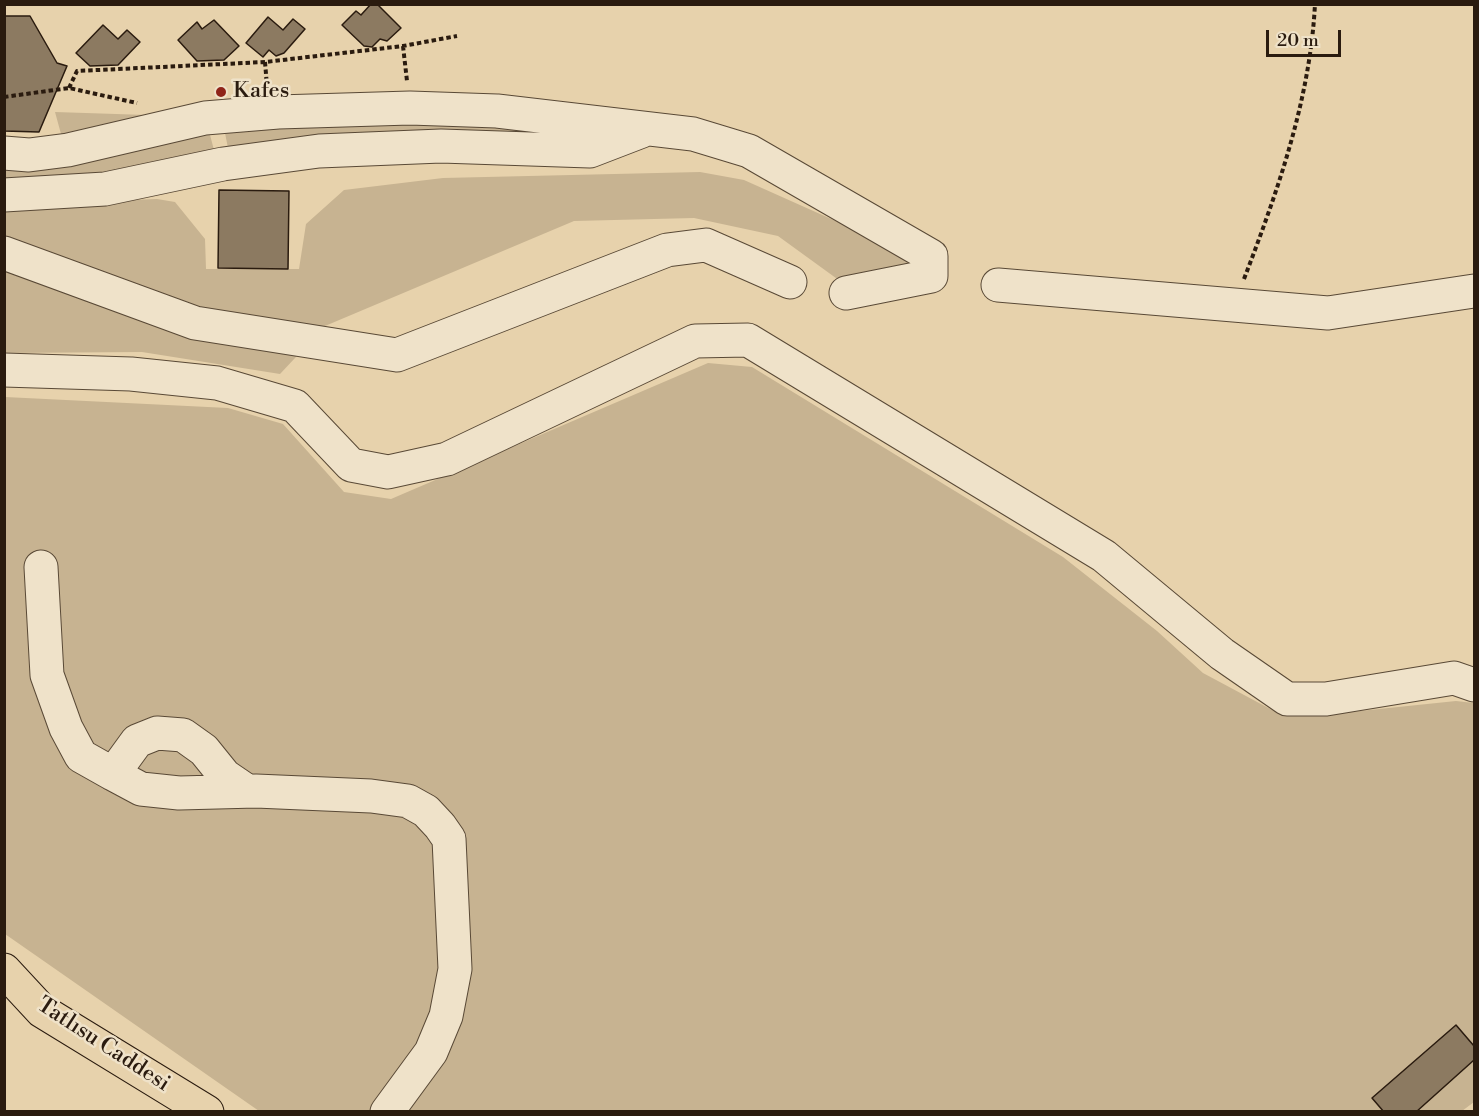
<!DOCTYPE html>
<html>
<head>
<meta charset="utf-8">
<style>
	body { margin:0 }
	#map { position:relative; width:1479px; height:1116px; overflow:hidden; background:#e7d2ac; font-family:"Libre Bodoni",serif }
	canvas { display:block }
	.frame { position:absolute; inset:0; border:6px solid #2a1b0f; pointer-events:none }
	.scale { position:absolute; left:1266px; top:30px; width:75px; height:27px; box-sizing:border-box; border:3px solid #2a1b0f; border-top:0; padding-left:8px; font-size:18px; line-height:21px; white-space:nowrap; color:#2a1b0f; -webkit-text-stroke:4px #efe2c9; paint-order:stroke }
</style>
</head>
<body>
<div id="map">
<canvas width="1479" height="1116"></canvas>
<div class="frame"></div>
<div class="scale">20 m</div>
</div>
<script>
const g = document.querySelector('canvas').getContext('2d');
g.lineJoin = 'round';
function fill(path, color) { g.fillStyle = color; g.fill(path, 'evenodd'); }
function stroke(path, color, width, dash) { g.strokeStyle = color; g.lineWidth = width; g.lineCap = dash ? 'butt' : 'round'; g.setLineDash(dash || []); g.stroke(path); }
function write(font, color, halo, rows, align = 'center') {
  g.font = font + ' "Libre Bodoni",serif'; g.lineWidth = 5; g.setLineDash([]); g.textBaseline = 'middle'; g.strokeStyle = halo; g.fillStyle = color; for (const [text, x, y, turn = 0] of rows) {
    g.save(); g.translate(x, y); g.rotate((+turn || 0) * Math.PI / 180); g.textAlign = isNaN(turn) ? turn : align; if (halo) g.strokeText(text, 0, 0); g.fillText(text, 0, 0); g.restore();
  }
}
fill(new Path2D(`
	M55,112L177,116L64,145Z
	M402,120L604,135L229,153L224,128Z
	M209,131L215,154L115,179L5,187L4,165Z
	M700,172L744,180L914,256L918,266L840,281L778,236L694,218L574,221L325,326L280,374L142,352L5,353L4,204L157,199L175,202L205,239L206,269H299L306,224L344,190L443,178Z
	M708,363L752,367L1063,557L1157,631L1203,673L1274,711L1350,712L1456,701L1474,703V1102L1462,1111H259L5,934V397L228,408L283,424L344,492L391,499Z`), '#c7b391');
const building = new Path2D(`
	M371,4H377L401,28L387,41L380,39L372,47L364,46L342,25L356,11L361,15Z
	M4,16H30L57,63L67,66L39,132L4,131Z
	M268,17L283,30L293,19L305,29L284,53L276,56L269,50L263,57L246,43Z
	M214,20L239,46L224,60L197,61L178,40L197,22L202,29Z
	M103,25L118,39L127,30L140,42L118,65L90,66L76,53Z
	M219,190L289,191L288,269L218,268Z
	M1456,1025L1474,1046V1060L1416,1112H1384L1372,1098Z`);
fill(building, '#8c7a61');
stroke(building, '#2a1b0f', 1.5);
const minor = new Path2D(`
	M4,153L29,155L68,150L205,118L278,112L410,108L497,111L693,134L749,151L931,256V276L846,293
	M4,195L105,189L223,164L319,151L441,146L590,151L642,131
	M4,253L195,323L397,355L667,250L706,245L790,282
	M998,285L1328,313L1474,291
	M4,370L131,374L217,383L295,406L351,465L388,472L447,459L695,341L748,340L1104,556L1222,654L1287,699H1326L1454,678L1474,685
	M41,567L47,675L66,728L81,756L113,774
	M247,791L225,776L204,750L183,735L157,733L137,741L113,774L141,789L179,793L256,791L371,796L408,801L426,811L440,826L449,839L455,969L446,1016L431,1052L387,1112`);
const major = new Path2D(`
	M4,970L42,1011L207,1112`);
stroke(minor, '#594936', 35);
stroke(major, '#2a1b0f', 35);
stroke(new Path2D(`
	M403,46L407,81
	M265,62L267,86
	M69,88L77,71L265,62L403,46L457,36
	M4,97L69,88L137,103
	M1244,279C1278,190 1310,100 1315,4`), '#2a1b0f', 4, [4.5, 3]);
stroke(minor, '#efe2c9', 33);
stroke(major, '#e7d2ac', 33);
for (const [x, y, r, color] of [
	[221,92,6,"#8f2418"]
]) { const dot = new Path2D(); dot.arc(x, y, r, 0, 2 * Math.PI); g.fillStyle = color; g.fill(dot); stroke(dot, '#efe2c9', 2); }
write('22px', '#2a1b0f', '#efe2c9', [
	["Kafes",233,92]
], 'left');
write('22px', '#2a1b0f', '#efe2c9', [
	["Tatlısu Caddesi",103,1045,33]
]);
</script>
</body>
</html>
